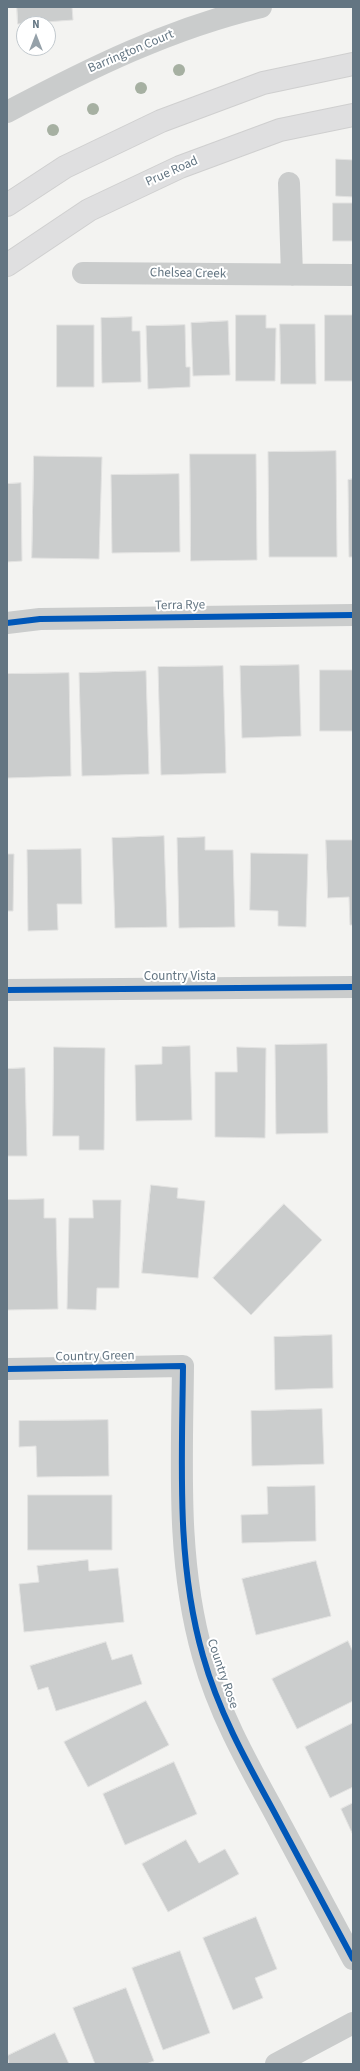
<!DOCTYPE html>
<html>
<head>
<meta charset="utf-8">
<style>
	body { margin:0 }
	#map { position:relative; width:360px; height:2071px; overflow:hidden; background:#f3f3f1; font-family:"Source Sans 3",sans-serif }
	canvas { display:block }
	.frame { position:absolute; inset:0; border:8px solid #637582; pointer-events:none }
	.north { position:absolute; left:16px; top:16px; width:40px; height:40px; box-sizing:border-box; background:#fff; border:1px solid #c1c8cd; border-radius:50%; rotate:0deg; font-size:11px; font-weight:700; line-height:16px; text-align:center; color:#637582 }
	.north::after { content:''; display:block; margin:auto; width:14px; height:18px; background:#95a1a9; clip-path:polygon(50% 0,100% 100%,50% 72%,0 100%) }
</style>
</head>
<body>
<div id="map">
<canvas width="360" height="2071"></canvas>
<div class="frame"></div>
<div class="north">N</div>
</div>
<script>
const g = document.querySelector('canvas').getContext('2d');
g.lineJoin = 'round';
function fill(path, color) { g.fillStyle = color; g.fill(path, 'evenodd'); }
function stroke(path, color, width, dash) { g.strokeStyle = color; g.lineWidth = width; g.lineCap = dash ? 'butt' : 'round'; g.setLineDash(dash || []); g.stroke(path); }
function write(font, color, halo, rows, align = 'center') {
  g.font = font + ' "Source Sans 3",sans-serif'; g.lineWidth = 4; g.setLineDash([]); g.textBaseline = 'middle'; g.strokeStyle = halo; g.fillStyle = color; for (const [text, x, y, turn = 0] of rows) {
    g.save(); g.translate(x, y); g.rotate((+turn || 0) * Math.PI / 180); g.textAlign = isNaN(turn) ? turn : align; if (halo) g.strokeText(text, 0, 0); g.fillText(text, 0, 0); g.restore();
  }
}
const building = new Path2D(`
	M17,7H72L73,20L18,24Z
	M336,159L353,160V197L336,196Z
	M333,203H353V241H333Z
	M236,315H266V328H276L275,381H236Z
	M325,315H353V381H325Z
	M132,317V331H140L141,382L102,383L101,318Z
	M228,321L230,375L193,376L191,323Z
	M280,324H315L316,384H281Z
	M57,325H94V387H57Z
	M185,325L186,367H190V387L148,389L146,326Z
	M336,451L337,557H269L268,452Z
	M190,454H256L257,560L191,561Z
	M34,456L102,457L99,559L32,558Z
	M179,474L180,552L112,553L111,475Z
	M353,479V557H349L348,480Z
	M21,483L22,561L7,562V484Z
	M299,665L301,736L242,738L240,666Z
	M223,666L226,773L161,775L158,667Z
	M320,670H353V731H320Z
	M146,671L149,774L82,776L79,673Z
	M69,673L71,776L7,778V674Z
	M164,836L167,927L115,928L112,838Z
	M205,837V850H233L235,927L179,928L177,838Z
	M326,840H353V925H350L349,897L328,898Z
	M81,849L82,904H57L58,930L28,931L27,850Z
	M251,853L308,854L306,927L278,926V911L250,910Z
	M7,854H14L13,911H7Z
	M327,1044L328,1133L276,1134L275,1045Z
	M190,1046L192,1120L136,1121L135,1065L162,1064V1047Z
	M54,1047L105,1048L104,1150H79V1136H53Z
	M237,1047L266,1048L265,1138L215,1137V1072H237Z
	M25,1068L27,1156H7V1069Z
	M151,1185L178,1188L177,1198L205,1201L198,1278L142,1273Z
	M44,1199V1218H56L58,1309L7,1310V1200Z
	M93,1200H121L119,1288H97L96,1310L67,1309L69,1218H93Z
	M284,1204L322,1240L251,1315L213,1278Z
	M332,1335L333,1388L275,1390L274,1337Z
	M322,1409L324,1464L252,1466L251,1411Z
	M108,1420L109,1476L37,1477L36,1446L19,1447V1421Z
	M315,1486L316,1541L242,1543L241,1515L268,1514L267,1487Z
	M28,1495H112V1550H28Z
	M88,1560L89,1571L118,1568L124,1622L24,1632L19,1584L39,1582L37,1566Z
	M316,1561L331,1616L256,1635L242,1579Z
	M348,1641L353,1652V1701L297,1729L272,1679Z
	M106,1642L112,1660L132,1654L142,1684L56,1711L48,1687L38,1690L30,1666Z
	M146,1701L169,1745L88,1787L64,1742Z
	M353,1723V1787L330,1798L305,1747Z
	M174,1762L197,1814L125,1845L103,1794Z
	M353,1803V1835L341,1809Z
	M186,1840L199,1863L225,1849L239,1874L168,1912L142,1864Z
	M256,1917L277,1969L255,1978L263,1998L233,2010L203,1938Z
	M180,1951L210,2033L163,2050L132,1968Z
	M126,1988L154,2061L146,2064H95L73,2008Z
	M55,2033L69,2064H9L7,2056Z`);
fill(building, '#cbcdcd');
stroke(building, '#e2e2e1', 1);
const major = new Path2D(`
	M7,205L65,167L161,121L263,83L353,64
	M7,265L89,210L180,167L280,130L353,115`);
stroke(major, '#cfcfcf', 24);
stroke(new Path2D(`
	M7,112C88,69 171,28 261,7
	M289,183L292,275
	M83,273L353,275
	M7,623L40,619L353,615
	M7,990L353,987
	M7,1369L183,1366C182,1463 176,1562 203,1656C218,1710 245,1759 272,1808C299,1859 326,1909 353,1959
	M276,2064L353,2023`), '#cacccc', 22);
stroke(major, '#dfdfe0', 22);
stroke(new Path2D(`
	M7,623L40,619L353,615
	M7,990L353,987
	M7,1369L183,1366C182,1463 176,1562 203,1656C218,1710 245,1759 272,1808C299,1859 326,1909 353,1959`), '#0057b8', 6);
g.fillStyle = '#a6b0a2';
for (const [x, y] of [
	[179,70],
	[141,88],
	[93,109],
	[53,130]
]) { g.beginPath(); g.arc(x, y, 6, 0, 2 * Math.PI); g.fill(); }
write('13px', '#637582', '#fff', [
	["Barrington Court",131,52,-23],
	["Prue Road",172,172,-24],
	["Chelsea Creek",188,274,1],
	["Terra Rye",180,606,-1],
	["Country Vista",180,977],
	["Country Green",95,1357,-1],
	["Country Rose",222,1674,71]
]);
</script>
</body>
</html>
